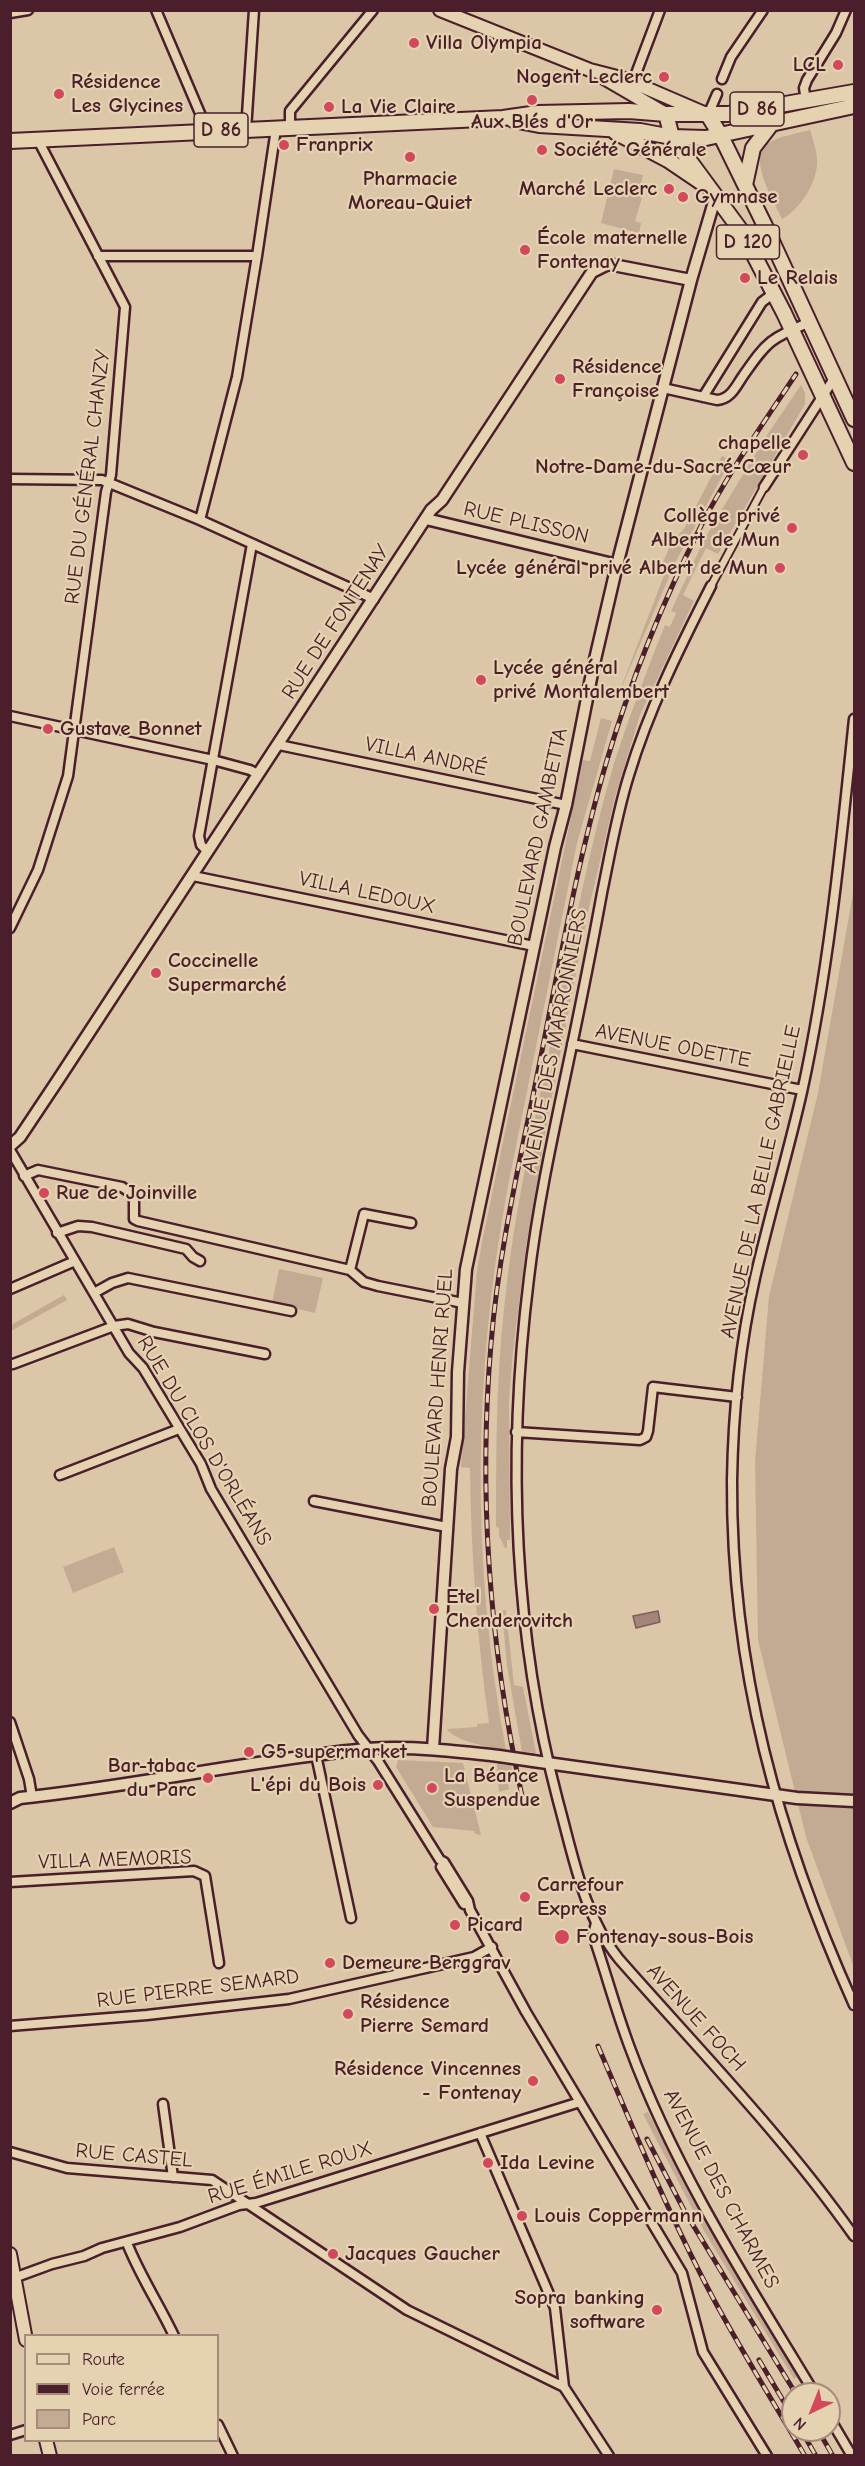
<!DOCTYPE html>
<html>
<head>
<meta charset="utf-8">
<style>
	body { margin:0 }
	#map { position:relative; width:865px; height:2466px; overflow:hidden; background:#dbc7a8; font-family:"Comic Neue",sans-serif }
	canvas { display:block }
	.frame { position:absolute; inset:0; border:12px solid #4a1f2b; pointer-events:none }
	.legend { position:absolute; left:24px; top:2334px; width:195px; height:108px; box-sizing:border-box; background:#e4d2b0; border:2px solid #a68a7b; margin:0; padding:8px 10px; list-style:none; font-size:18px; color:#4a1f2b }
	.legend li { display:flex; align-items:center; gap:12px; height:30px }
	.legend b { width:30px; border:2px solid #a68a7b }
	.north { position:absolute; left:781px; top:2382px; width:60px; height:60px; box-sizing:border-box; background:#e4d2b0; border:2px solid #a68a7b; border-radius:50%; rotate:223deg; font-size:16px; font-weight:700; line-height:24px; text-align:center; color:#4a1f2b }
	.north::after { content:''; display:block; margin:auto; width:21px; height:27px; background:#d1495b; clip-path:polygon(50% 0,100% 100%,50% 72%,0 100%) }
</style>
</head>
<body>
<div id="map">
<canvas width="865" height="2466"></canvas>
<div class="frame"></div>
<ul class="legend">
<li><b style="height:8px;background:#e4d2b0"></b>Route</li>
<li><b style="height:8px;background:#4a1f2b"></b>Voie ferrée</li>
<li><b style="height:16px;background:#c3ab93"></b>Parc</li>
</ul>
<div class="north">N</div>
</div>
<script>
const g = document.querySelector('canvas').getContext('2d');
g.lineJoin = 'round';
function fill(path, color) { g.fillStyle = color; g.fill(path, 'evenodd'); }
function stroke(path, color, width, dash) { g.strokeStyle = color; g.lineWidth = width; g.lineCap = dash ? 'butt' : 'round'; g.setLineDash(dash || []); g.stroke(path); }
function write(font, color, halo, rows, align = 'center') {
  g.font = font + ' "Comic Neue",sans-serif'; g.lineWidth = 4.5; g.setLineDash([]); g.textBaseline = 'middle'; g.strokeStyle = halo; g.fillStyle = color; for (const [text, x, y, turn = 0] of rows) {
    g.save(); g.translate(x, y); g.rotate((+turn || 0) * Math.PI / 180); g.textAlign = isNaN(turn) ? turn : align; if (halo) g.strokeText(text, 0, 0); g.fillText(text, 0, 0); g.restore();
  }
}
fill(new Path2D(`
	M810,130C813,139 816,149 817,158C819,180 801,209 782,219C775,202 748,160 766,145C777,136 796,134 810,130Z
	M614,169L643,175L639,193L643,194L635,221L641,223L639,233L601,223Z
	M801,385L805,393V404L718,554L706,548L683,595L694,601L640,715L615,797L588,912L549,1111L526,1247L513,1351L509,1401L510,1540H507V1548H505L499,1536V1528L496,1527C496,1454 496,1381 504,1309C513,1214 535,1120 554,1027C572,938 589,847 615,760C630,714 647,670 665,625L670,627L676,613L671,611L704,540L721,511L765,438Z
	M722,456L731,460L676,561L617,698L665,573L659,571L675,535L677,536L684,529Z
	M601,718L612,721L577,843L508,1186C473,1373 471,1564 506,1750C492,1748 454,1741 447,1729L477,1727V1724L489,1723C477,1639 471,1554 470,1468L461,1467L477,1271L482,1242L583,760L590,761Z
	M854,887V1968L806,1837L758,1640L755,1461L769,1296L818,1093Z
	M279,1269L323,1278L315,1313L272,1303Z
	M64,1295L67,1300L11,1331V1325Z
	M114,1547L124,1572L73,1593L63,1567Z
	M506,1610L514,1685L523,1687L536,1753L522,1752L507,1666L502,1611Z
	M398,1760L463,1763L481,1835L475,1834L474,1831L433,1827L396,1767Z
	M497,1764L511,1765L515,1782L508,1783L509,1789L499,1792Z
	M648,2112L705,2223L797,2377L794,2379L704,2231L643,2114Z`), '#c3ab93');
const water = new Path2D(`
	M658,1611L660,1622L636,1628L633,1616Z`);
fill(water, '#a38678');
stroke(water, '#7f5d59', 1.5);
const pedestrian = new Path2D(`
	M711,586L764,487`);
const minor = new Path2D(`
	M156,10L202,118L204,131
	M10,13L28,10
	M722,79L731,57L763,10
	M631,87L660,10
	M806,101L804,88L807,80L836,33L846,10
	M708,115L717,94
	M290,128V111L373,10
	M246,130L254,10
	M98,256H257
	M663,388L717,400C731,399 736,386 743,376C768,340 770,339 810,322
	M703,397L762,302L774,293
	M10,479L102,480L200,520L374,599
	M764,487L835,377
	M200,520L237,377L257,256L276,129
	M711,586C680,647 649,709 629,775C617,813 610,854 602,893C594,937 585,982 576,1026C559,1109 539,1193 529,1278C507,1453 513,1630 558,1801C573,1855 583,1915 619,1959C699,2050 784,2137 854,2236
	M10,716L213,760L250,770L258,774
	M854,719C841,844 829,969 802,1092C788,1154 769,1216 755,1278C740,1344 733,1414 732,1481C731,1669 778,1836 854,2005
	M279,745L566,805
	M208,852L201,845L199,836L252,544
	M193,876L534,946
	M10,928L38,870L68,776L106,492L111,475L125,307L38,140
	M572,1044L802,1090
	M10,1150L129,1353L143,1368L201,1464L211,1489L358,1735L378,1761L435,1852L440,1860L444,1862L468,1901L470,1910L526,2012L682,2273L703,2352L767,2456
	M24,1176L38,1170L122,1187L134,1195V1219L138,1221L350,1270L364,1214L411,1223
	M57,1233L78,1226L92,1227L186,1249L193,1257L200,1261
	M350,1270L364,1282L378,1286L463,1303
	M10,1289L75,1261
	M94,1293L112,1283L128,1278L291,1311
	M13,1364L114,1326L128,1324L154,1332L265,1354
	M516,1432L640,1440L646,1437L648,1431L653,1387L737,1397
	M60,1475L179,1429
	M314,1501L447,1527
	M10,1722L29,1779L32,1797
	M316,1755L351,1918
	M441,1867L464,1904
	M10,1882L194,1871L205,1876L219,1963
	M596,1923L593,1935C606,1973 616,2011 630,2048C675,2170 748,2283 815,2394
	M10,2026L147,2015L289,1999L474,1957L492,1947
	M163,2104L173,2177
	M480,2133L555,2308L564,2387
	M10,2152L67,2168L212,2180L407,2310L564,2387L609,2456
	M127,2243C140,2276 159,2304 174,2336
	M11,2279L52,2264L84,2256L102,2248L180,2227L239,2205L256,2203L580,2102
	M829,2417L852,2456
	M218,2425L233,2456
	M10,2435L26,2430`);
const tertiary = new Path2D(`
	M426,519L617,565
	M10,1146L20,1137L58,1080L431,510L442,500L592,272L608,264L691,280
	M433,1749L451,1469L457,1437L458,1372L466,1269L555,847L566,805L593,668L617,565L691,280L716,195
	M533,1761L797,1798L854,1801
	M10,1803L20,1798C136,1786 251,1760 367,1749C411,1746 456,1751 499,1756`);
const secondary = new Path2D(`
	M440,10L590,70L625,79L704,113
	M604,78L664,113
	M10,2254L26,2340
	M46,2440L50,2456`);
const primary = new Path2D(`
	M666,114L672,137L742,232L784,313L854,463
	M708,115L721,136L765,226L854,419
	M513,120L539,125L640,131L672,137L706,138L854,106
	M615,132L668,160L702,183
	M10,141L503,118L538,113L629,111L666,114H728L854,92
	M745,185L753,148L770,126`);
stroke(pedestrian, '#4a1f2b', 10);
stroke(minor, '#4a1f2b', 13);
stroke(tertiary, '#4a1f2b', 15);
stroke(secondary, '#4a1f2b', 16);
stroke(primary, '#4a1f2b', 18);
stroke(pedestrian, '#e4d2b0', 6);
stroke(minor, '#e4d2b0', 8);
stroke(tertiary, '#e4d2b0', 10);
stroke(secondary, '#e4d2b0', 12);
stroke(primary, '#e4d2b0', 14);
const rail = new Path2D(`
	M522,1796C490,1648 478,1495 491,1344C499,1245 523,1148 542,1051C561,954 579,855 607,760C631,680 663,601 701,526C728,473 763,424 796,374
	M598,2046C634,2131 670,2217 713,2298C742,2352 774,2403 805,2456
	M647,2139L685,2212L796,2394
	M759,2360L793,2417
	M801,2430L816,2456
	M818,2430L833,2456`);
stroke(rail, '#4a1f2b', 5);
stroke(rail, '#e4d2b0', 3, [9]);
const tertiaryBridge = new Path2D(`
	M499,1756L533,1761`);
stroke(tertiaryBridge, '#4a1f2b', 15, []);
stroke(tertiaryBridge, '#e4d2b0', 10);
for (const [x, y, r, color] of [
	[414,43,6,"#d1495b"],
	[838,65,6,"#d1495b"],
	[664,77,6,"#d1495b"],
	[59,94,6,"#d1495b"],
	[532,100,6,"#d1495b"],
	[329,107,6,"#d1495b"],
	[284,145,6,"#d1495b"],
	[542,150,6,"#d1495b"],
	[410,157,6,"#d1495b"],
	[669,189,6,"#d1495b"],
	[683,197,6,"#d1495b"],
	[525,250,6,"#d1495b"],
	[745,278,6,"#d1495b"],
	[560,379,6,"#d1495b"],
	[803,455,6,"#d1495b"],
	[792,528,6,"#d1495b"],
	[780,568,6,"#d1495b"],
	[481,680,6,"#d1495b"],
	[48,729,6,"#d1495b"],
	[156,973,6,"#d1495b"],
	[44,1193,6,"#d1495b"],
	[434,1609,6,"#d1495b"],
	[249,1752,6,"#d1495b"],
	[208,1778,6,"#d1495b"],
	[378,1785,6,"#d1495b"],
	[432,1788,6,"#d1495b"],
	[525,1897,6,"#d1495b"],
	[455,1925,6,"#d1495b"],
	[562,1937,8,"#d1495b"],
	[330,1963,6,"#d1495b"],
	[348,2014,6,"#d1495b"],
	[533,2081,6,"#d1495b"],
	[488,2163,6,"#d1495b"],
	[522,2216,6,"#d1495b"],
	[333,2254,6,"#d1495b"],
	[657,2310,6,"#d1495b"]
]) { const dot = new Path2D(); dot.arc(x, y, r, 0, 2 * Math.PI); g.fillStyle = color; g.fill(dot); stroke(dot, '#e4d2b0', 2); }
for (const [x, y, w] of [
	[757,109,54],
	[221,130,54],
	[748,242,63]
]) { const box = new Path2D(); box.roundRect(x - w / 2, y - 17, w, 34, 4.5); g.fillStyle = '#e4d2b0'; g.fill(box); stroke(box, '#4a1f2b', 1.5); }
write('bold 20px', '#4a1f2b', null, [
	["D 86",757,109],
	["D 86",221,130],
	["D 120",748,242]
]);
write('bold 21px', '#4a1f2b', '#e4d2b0', [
	["Villa Olympia",426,43],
	["LCL",826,65,"right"],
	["Nogent Leclerc",652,77,"right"],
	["Résidence",71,82],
	["Les Glycines",71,106],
	["La Vie Claire",341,107],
	["Aux Blés d'Or",532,122,"center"],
	["Franprix",296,145],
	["Société Générale",554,150],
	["Pharmacie",410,179,"center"],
	["Moreau-Quiet",410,203,"center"],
	["Marché Leclerc",657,189,"right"],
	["Gymnase",695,197],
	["École maternelle",537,238],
	["Fontenay",537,262],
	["Le Relais",757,278],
	["Résidence",572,367],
	["Françoise",572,391],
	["chapelle",791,443,"right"],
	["Notre-Dame-du-Sacré-Cœur",791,467,"right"],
	["Collège privé",780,516,"right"],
	["Albert de Mun",780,540,"right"],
	["Lycée général privé Albert de Mun",768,568,"right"],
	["Lycée général",493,668],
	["privé Montalembert",493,692],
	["Gustave Bonnet",60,729],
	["Coccinelle",168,961],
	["Supermarché",168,985],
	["Rue de Joinville",56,1193],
	["Etel",446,1597],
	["Chenderovitch",446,1621],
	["G5 supermarket",261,1752],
	["Bar-tabac",196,1766,"right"],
	["du Parc",196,1790,"right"],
	["La Béance",444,1776],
	["Suspendue",444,1800],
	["L'épi du Bois",366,1785,"right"],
	["Carrefour",537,1885],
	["Express",537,1909],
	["Picard",467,1925],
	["Fontenay-sous-Bois",576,1937],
	["Demeure Berggrav",342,1963],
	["Résidence",360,2002],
	["Pierre Semard",360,2026],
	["Résidence Vincennes",521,2069,"right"],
	["- Fontenay",521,2093,"right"],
	["Ida Levine",500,2163],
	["Louis Coppermann",534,2216],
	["Jacques Gaucher",345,2254],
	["Sopra banking",645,2298,"right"],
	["software",645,2322,"right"]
], 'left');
write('21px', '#4a1f2b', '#e4d2b0', [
	["RUE DU GÉNÉRAL CHANZY",88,477,-83],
	["RUE PLISSON",526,523,13],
	["RUE DE FONTENAY",336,622,-57],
	["VILLA ANDRÉ",426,757,12],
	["BOULEVARD GAMBETTA",538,837,-78],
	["VILLA LEDOUX",367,893,12],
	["AVENUE DES MARRONNIERS",555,1041,-79],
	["AVENUE ODETTE",673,1046,11],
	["AVENUE DE LA BELLE GABRIELLE",761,1182,-78],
	["BOULEVARD HENRI RUEL",438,1388,-86],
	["RUE DU CLOS D'ORLÉANS",204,1441,59],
	["VILLA MEMORIS",115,1860,-2],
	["RUE PIERRE SEMARD",198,1989,-7],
	["AVENUE FOCH",696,2018,48],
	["RUE CASTEL",134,2156,5],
	["RUE ÉMILE ROUX",290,2173,-17],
	["AVENUE DES CHARMES",721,2189,62]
]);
</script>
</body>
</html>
